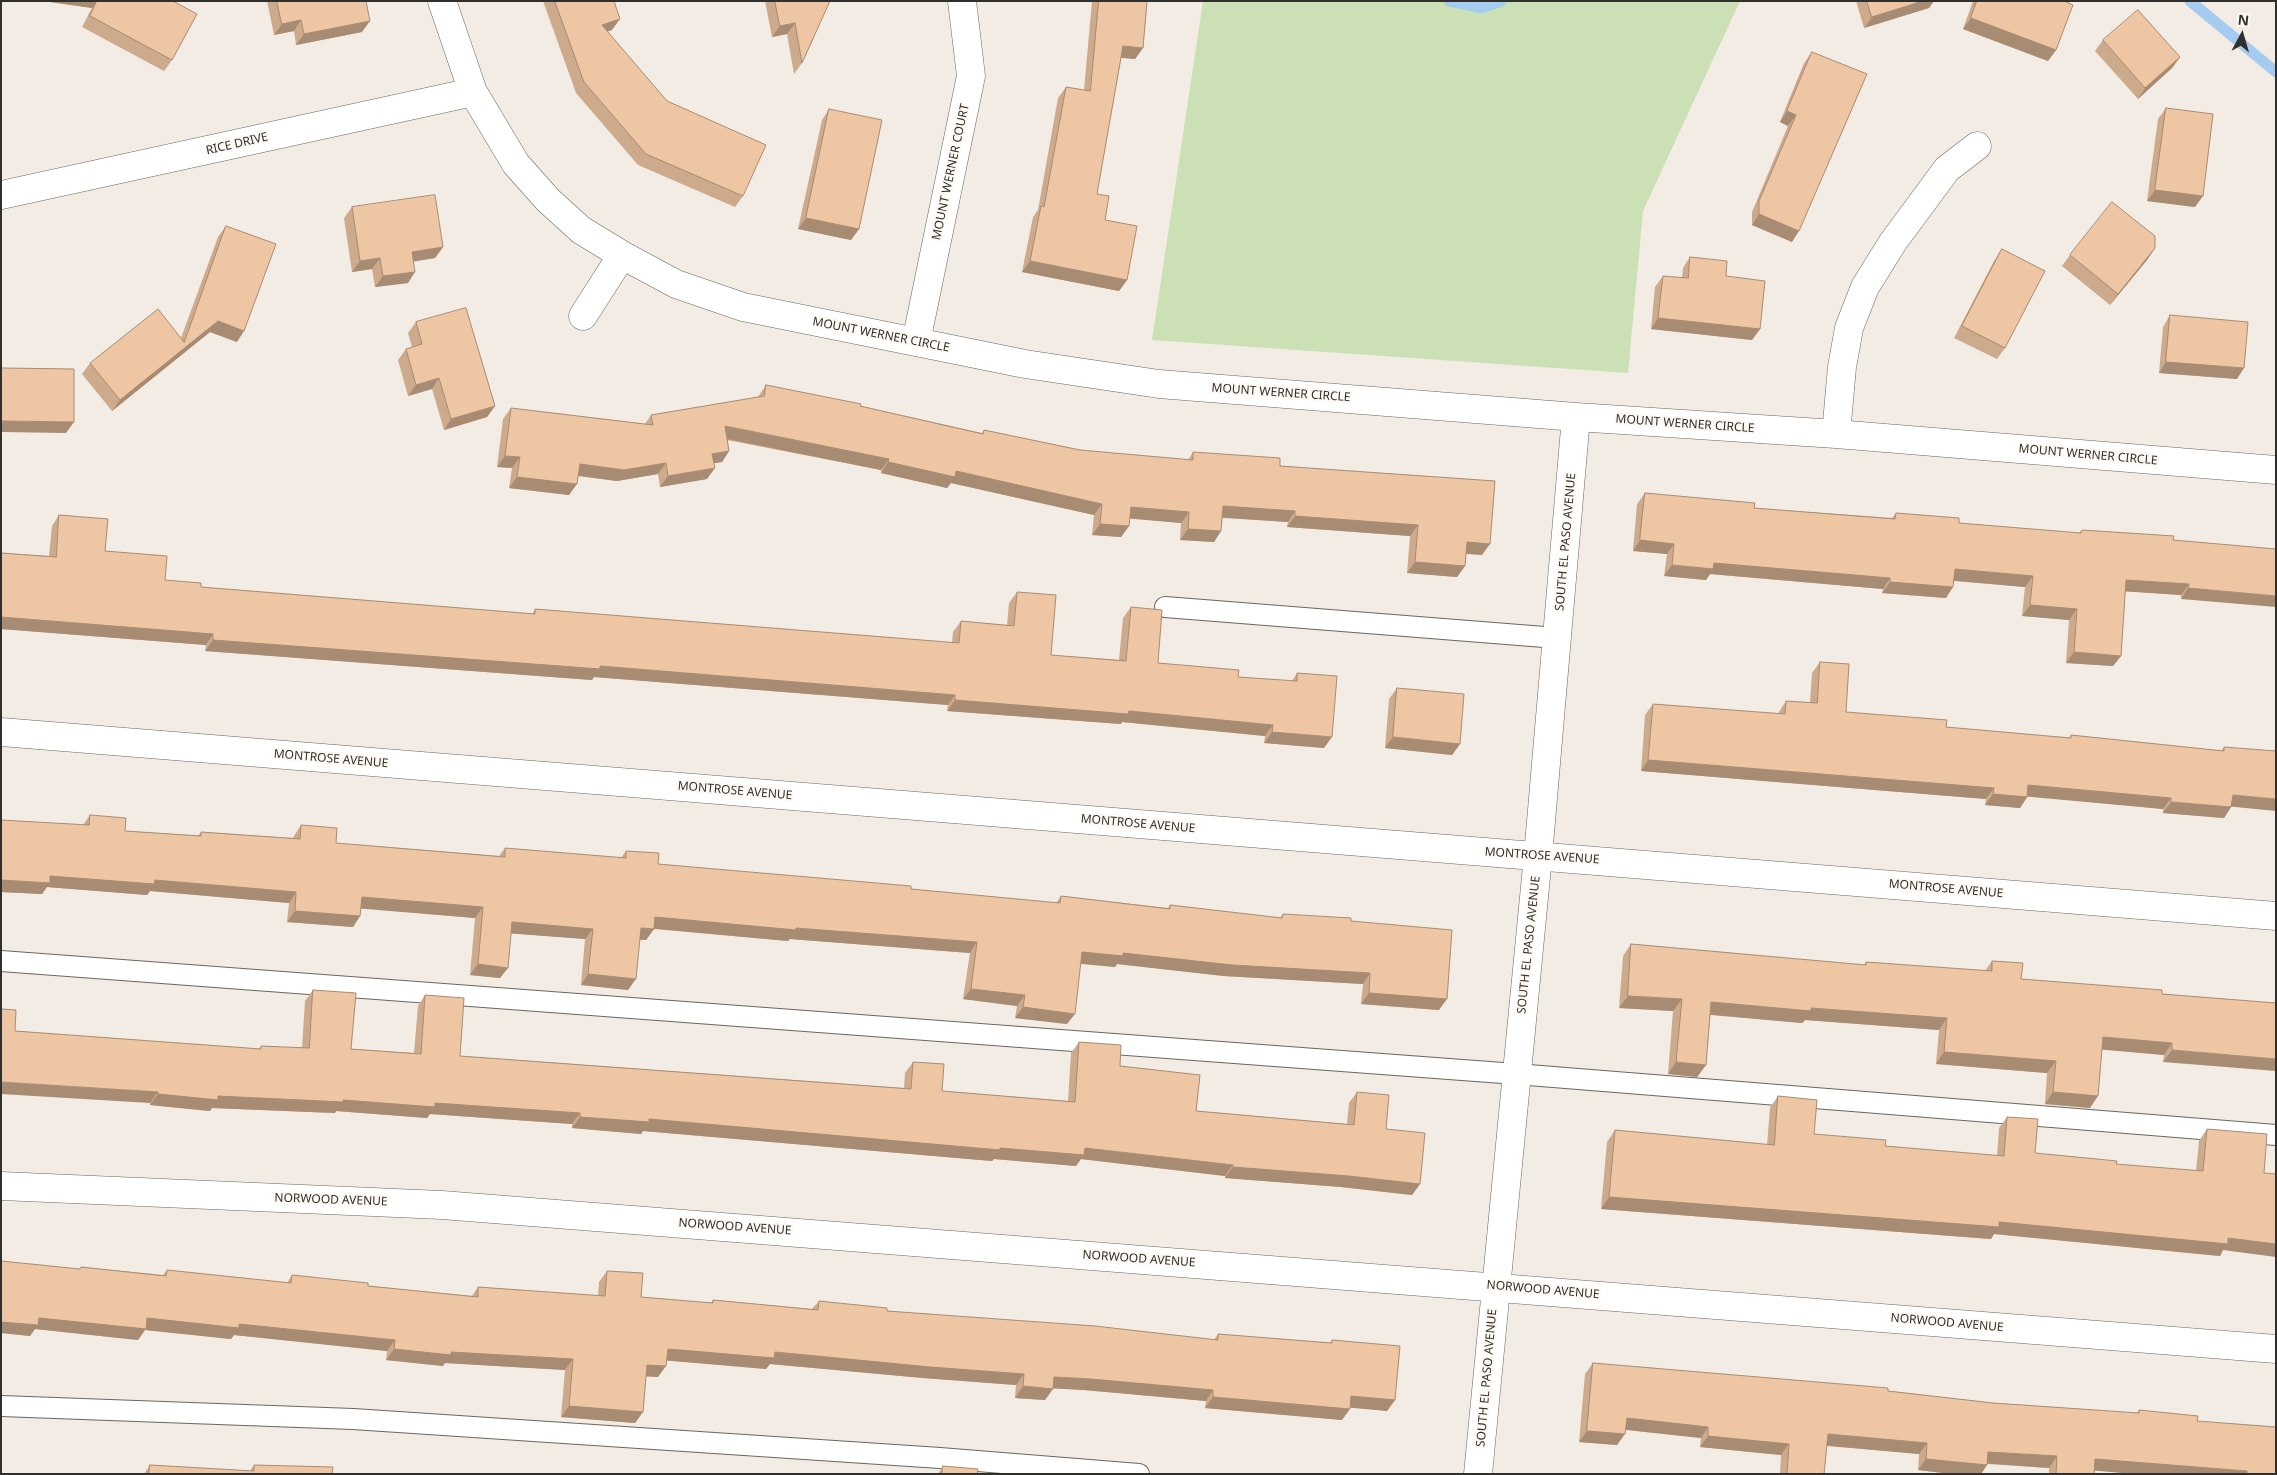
<!DOCTYPE html>
<html>
<head>
<meta charset="utf-8">
<style>
	body { margin:0 }
	#map { position:relative; width:2277px; height:1475px; overflow:hidden; background:#f2ece5; font-family:"Noto Sans",sans-serif }
	canvas { display:block }
	.frame { position:absolute; inset:0; border:2px solid #312f2c; pointer-events:none }
	.north { position:absolute; left:2217px; top:10px; width:50px; height:50px; -webkit-text-stroke:4px #fff9f4; paint-order:stroke; rotate:6deg; font-size:14px; font-weight:700; line-height:20px; text-align:center; color:#312f2c }
	.north::after { content:''; display:block; margin:auto; width:18px; height:22px; background:#312f2c; clip-path:polygon(50% 0,100% 100%,50% 72%,0 100%) }
</style>
</head>
<body>
<div id="map">
<canvas width="2277" height="1475"></canvas>
<div class="frame"></div>
<div class="north">N</div>
</div>
<script>
const g = document.querySelector('canvas').getContext('2d');
g.lineJoin = 'round';
function fill(path, color) { g.fillStyle = color; g.fill(path, 'evenodd'); }
function stroke(path, color, width, dash) { g.strokeStyle = color; g.lineWidth = width; g.lineCap = dash ? 'butt' : 'round'; g.setLineDash(dash || []); g.stroke(path); }
function write(font, color, halo, rows, align = 'center') {
  g.font = font + ' "Noto Sans",sans-serif'; g.lineWidth = 4.5; g.setLineDash([]); g.textBaseline = 'middle'; g.strokeStyle = halo; g.fillStyle = color; for (const [text, x, y, turn = 0] of rows) {
    g.save(); g.translate(x, y); g.rotate((+turn || 0) * Math.PI / 180); g.textAlign = isNaN(turn) ? turn : align; if (halo) g.strokeText(text, 0, 0); g.fillText(text, 0, 0); g.restore();
  }
}
fill(new Path2D(`
	M1203,1H1740L1643,211L1628,373L1152,340Z`), '#cce0b6');
stroke(new Path2D(`
	M1449,1L1481,8L1501,1
	M2190,1L2276,72`), '#a6cbf0', 11);
const service = new Path2D(`
	M1165,607L1557,638
	M1,961L1516,1074L2276,1135
	M1,1406L353,1419L940,1458L1139,1474`);
const minor = new Path2D(`
	M442,1L473,92L516,164L548,200L581,230L622,255L676,284L743,307L1025,364L1159,384L1576,417L1836,434L2276,470
	M1,195L473,92
	M583,316L622,255
	M916,342L971,76L962,1
	M1836,434L1842,367L1849,328L1865,287L1893,242L1947,169L1977,146
	M1,732L2276,916
	M1,1186L442,1205L2276,1349
	M1478,1474L1538,856L1576,417`);
stroke(service, '#6b665f', 22);
stroke(minor, '#6b665f', 29);
stroke(service, '#fff', 20);
stroke(minor, '#fff', 28);
fill(new Path2D(`
	M43,1H173L172,60L164,71L82,27L92,8Z
	M267,1H366L362,32L296,45L294,31L274,35Z
	M543,1H614L612,30L607,31L743,196L735,207L638,165L576,93Z
	M765,1H830L802,63L794,74L787,34L772,37Z
	M1092,1H1147L1143,48L1135,59L1121,58L1097,194L1105,220L1127,280L1119,291L1022,272L1033,217L1038,210L1058,98L1066,87L1084,90Z
	M1856,1H1934L1929,8L1864,28Z
	M1973,1H2064L2056,50L2048,61L1963,29Z
	M2103,40L2180,57L2172,68L2138,99L2095,51Z
	M1812,52L1792,242L1752,225V212L1788,126L1780,122L1804,63Z
	M2166,108L2195,207L2147,201L2158,119Z
	M829,109L859,229L851,240L798,229L822,120Z
	M352,207L443,247L435,258L414,261L408,283L375,287L372,269L352,272L344,218Z
	M226,226L237,342L210,332L112,411L82,374L90,363L181,338L218,237Z
	M2155,248L2147,260L2110,305L2062,266L2070,255Z
	M2002,249L2005,348L1997,359L1954,338L1994,261Z
	M1690,257L1726,276L1760,329L1752,340L1651,329L1655,287L1663,276L1682,278L1683,268Z
	M2170,315L2237,379L2159,373L2163,327Z
	M416,322L495,406L487,417L444,430L432,389L408,396L398,360L406,349L412,347L408,333Z
	M766,385L982,433L984,430L1080,450L1188,460L1193,452L1280,466L1495,481L1482,555L1466,554L1465,566L1457,577L1407,573L1410,536L1287,527L1288,522L1222,518L1221,531L1214,542L1180,540L1181,523L1130,518L1129,526L1121,537L1092,535L1094,515L951,483L947,488L881,473V470L727,440L729,451L722,462L714,463L707,479L660,487L658,474L617,481L578,476L569,495L509,488L512,468L497,467L503,419L511,408L645,424L651,415L758,397Z
	M1645,493L1754,508L1892,518L1896,513L1959,523L2079,533L2082,530L2173,540L2276,549L2181,599V595L2125,591L2121,656L2113,666L2066,663L2069,620L2022,616L2025,587L1954,581L1946,598L1882,593L1883,589L1710,574L1706,580L1664,576L1667,554L1633,551L1637,504Z
	M59,515L105,551L165,580L201,587L532,614L535,609L952,643L953,632L961,621L1007,625L1009,603L1017,592L1051,655L1119,660L1123,618L1131,607L1158,663L1238,677L1292,681L1297,673L1324,748L1264,743L1265,736L1122,722L1121,724L947,711L948,705L594,677L592,680L205,651L206,645L1,629V553L49,556L52,526Z
	M1820,662L1846,712L1946,727L2069,738L2071,735L2221,751L2224,747L2231,807L2224,818L2163,813V809L2028,796L2020,808L1985,805L1986,799L1641,771L1645,715L1653,704L1778,714L1779,712L1786,701L1810,703L1812,673Z
	M1397,688L1460,744L1452,755L1385,748L1389,699Z
	M90,815L125,831L198,836L201,832L293,838L294,836L301,825L336,843L499,856L505,848L621,858L626,851L658,864L911,889L1056,903L1061,896L1168,908L1170,905L1280,918L1283,914L1351,921L1439,1010L1361,1004L1363,984L1224,976L1117,964L1115,967L1081,964L1067,1024L1015,1018L1017,1006L963,999L970,953L790,939L788,941L654,929L646,940H640L628,990L581,985L585,939L511,933L500,978L470,975L475,918L361,908L360,916L353,927L287,922L289,903L150,891L147,895L47,887L42,894L1,892V820L83,825Z
	M1631,944L1864,965L1866,962L1985,971L1992,961L2021,979L2162,994L2276,1003L2163,1062L2164,1055L2102,1049L2090,1108L2045,1104L2047,1073L1936,1064L1939,1030L1805,1020L1802,1023L1710,1015L1706,1065L1697,1077L1668,1074L1673,1011L1619,1008L1623,956Z
	M313,990L351,1049L414,1053L418,1006L425,995L460,1056L904,1088L905,1073L913,1062L942,1091L1068,1101L1071,1053L1079,1042L1196,1111L1347,1124L1349,1103L1357,1092L1386,1129L1420,1184L1412,1195L1341,1187L1225,1178V1176L1081,1159L1076,1166L994,1159L992,1161L643,1131L641,1134L572,1128V1124L430,1114L427,1118L336,1111L335,1113L212,1108L210,1111L150,1105V1103L15,1031L259,1049L261,1046L302,1048L305,1001Z
	M1778,1096L1814,1134L1885,1146L1997,1156L1999,1128L2007,1117L2035,1153L2116,1164L2196,1171L2199,1141L2207,1129L2223,1250L2220,1256L1994,1234L1991,1239L1601,1209L1607,1142L1615,1130L1767,1145L1770,1108Z
	M81,1267L163,1275L167,1270L287,1283L292,1275L368,1286L472,1296L478,1287L598,1296L599,1282L607,1271L641,1297L711,1303L713,1300L812,1309L819,1301L887,1311L1214,1340L1218,1334L1330,1343L1332,1340L1395,1400L1387,1411L1350,1407L1342,1420L1205,1408L1206,1401L1084,1390L1053,1388L1045,1400L1015,1398L1016,1385L923,1378L770,1364L766,1369L667,1360L658,1377L646,1376L643,1412L635,1423L561,1417L565,1370L445,1363L443,1366L386,1360L387,1351L234,1335L231,1339L145,1330L138,1340L35,1329L30,1336L1,1333L79,1269Z
	M1593,1363L1888,1391L1993,1403L2137,1413L2139,1410L2197,1421L2276,1474H2134L2095,1470L2094,1474H2049V1468L1987,1464V1465L1981,1474H1952L1918,1470L1919,1454L1827,1446L1824,1474H1780L1781,1455L1700,1447L1701,1438L1626,1430L1617,1445L1579,1442L1585,1374Z
	M150,1465L250,1471L254,1465L332,1474H144Z
	M943,1466L977,1474H938Z`), '#ceaa8c');
fill(new Path2D(`
	M43,1H97L92,8Z
	M1923,1H1934L1929,8L1864,28L1872,17Z
	M1971,18L2056,50L2048,61L1963,29Z
	M620,19L612,30L594,36L602,25Z
	M301,20L294,31L274,35L282,24Z
	M370,21L362,32L296,45L304,34Z
	M795,23L787,34L772,37L780,26Z
	M1123,46L1143,48L1135,59L1116,57Z
	M2180,57L2172,68L2138,99L2145,88Z
	M1787,111L1796,115L1788,126L1780,122Z
	M2155,190L2203,196L2195,207L2147,201Z
	M1759,214L1799,231L1792,242L1752,225Z
	M806,218L859,229L851,240L798,229Z
	M443,247L435,258L405,263L412,252Z
	M2155,248L2147,260L2110,305L2118,294Z
	M380,258L372,269L352,272L360,261Z
	M1030,261L1127,280L1119,291L1022,272Z
	M415,272L408,283L375,287L383,276Z
	M1658,318L1760,329L1752,340L1651,329Z
	M218,321L244,331L237,342L210,332L112,411L120,400Z
	M2166,362L2244,368L2237,379L2159,373Z
	M439,378L432,389L408,396L416,385Z
	M495,406L487,417L444,430L451,419Z
	M1,421L74,422L66,433L1,432Z
	M725,426L889,459L881,470L717,437Z
	M729,451L722,462L704,465L712,454Z
	M505,456L520,457L512,468L497,467Z
	M888,462L956,471L1102,504L1094,515L951,483L947,488L881,473Z
	M666,463L658,474L617,481L572,475L580,464Z
	M715,468L707,479L660,487L668,476Z
	M517,477L577,484L569,495L509,488Z
	M1223,506L1295,511L1288,522L1215,517Z
	M1131,507L1189,512L1181,523L1123,518Z
	M1295,516L1418,525L1410,536L1287,527Z
	M1100,524L1129,526L1121,537L1092,535Z
	M1188,529L1221,531L1214,542L1180,540Z
	M1640,540L1674,544L1667,554L1633,551Z
	M1467,542L1490,544L1482,555L1459,553Z
	M1415,562L1465,566L1457,577L1407,573Z
	M1714,563L1890,578L1883,589L1710,574L1706,580L1664,576L1672,565Z
	M1955,569L2033,576L2025,587L1947,580Z
	M2126,580L2189,584L2181,595L2119,591Z
	M1890,582L1953,587L1946,598L1882,593Z
	M2188,588L2276,596V607L2181,599Z
	M2030,605L2077,609L2069,620L2022,616Z
	M1,617L213,634L206,645L1,629Z
	M213,640L600,666L955,695L948,705L594,677L592,680L205,651Z
	M2074,652L2121,656L2113,666L2066,663Z
	M955,700L1129,711L1273,725L1265,736L1122,722L1121,724L947,711Z
	M1272,732L1332,737L1324,748L1264,743Z
	M1393,737L1460,744L1452,755L1385,748Z
	M1648,760L1994,788L1986,799L1641,771Z
	M2028,785L2171,798L2163,809L2021,796Z
	M1993,794L2027,797L2020,808L1985,805Z
	M2233,795L2276,799V811L2225,806Z
	M2171,802L2231,807L2224,818L2163,813Z
	M50,876L155,880L296,892L289,903L150,891L147,895L47,887L42,894L1,892V880Z
	M362,897L483,907L475,918L354,908Z
	M295,911L360,916L353,927L287,922Z
	M655,917L796,928L977,942L970,953L790,939L788,941L647,928Z
	M512,922L593,929L585,939L504,933Z
	M641,928L654,929L646,940L634,939Z
	M1082,952L1123,953L1370,973L1363,984L1224,976L1117,964L1115,967L1075,963Z
	M478,964L508,968L500,978L470,975Z
	M588,974L636,979L628,990L581,985Z
	M971,989L1025,995L1017,1006L963,999Z
	M1369,993L1447,999L1439,1010L1361,1004Z
	M1628,996L1682,999L1673,1011L1619,1008Z
	M1711,1002L1811,1008L1947,1018L1939,1030L1805,1020L1802,1023L1703,1014Z
	M1023,1007L1075,1014L1067,1024L1015,1018Z
	M2103,1037L2172,1043L2164,1055L2095,1049Z
	M2172,1050L2276,1059V1071L2163,1062Z
	M1944,1052L2056,1061L2047,1073L1936,1064Z
	M1676,1062L1706,1065L1697,1077L1668,1074Z
	M1,1082L158,1092L150,1103L1,1094Z
	M2053,1092L2098,1096L2090,1108L2045,1104Z
	M158,1094L435,1103L580,1113L572,1124L430,1114L427,1118L336,1111L335,1113L212,1108L210,1111L150,1105Z
	M580,1117L649,1119L1000,1148H1085L1233,1165L1225,1176L1081,1159L1076,1166L994,1159L992,1161L643,1131L641,1134L572,1128Z
	M1233,1167L1349,1176L1420,1184L1412,1195L1341,1187L1225,1178Z
	M1609,1197L1999,1222L2228,1238L2276,1244V1257L2223,1250L2220,1256L1994,1234L1991,1239L1601,1209Z
	M39,1318H147L239,1324L395,1340L387,1351L234,1335L231,1339L145,1330L138,1340L35,1329L30,1336L1,1333V1322Z
	M394,1349L451,1352L573,1359L565,1370L445,1363L443,1366L386,1360Z
	M668,1349L775,1352L1024,1374L1016,1385L923,1378L770,1364L766,1369L660,1360Z
	M647,1365L666,1366L658,1377L639,1376Z
	M1054,1377L1091,1379L1213,1390L1206,1401L1084,1390L1046,1388Z
	M1023,1386L1053,1389L1045,1400L1015,1398Z
	M1351,1396L1395,1400L1387,1411L1343,1407Z
	M1213,1397L1350,1409L1342,1420L1205,1408Z
	M569,1406L643,1412L635,1423L561,1417Z
	M1627,1418L1708,1427L1701,1438L1619,1429Z
	M1587,1431L1625,1434L1617,1445L1579,1442Z
	M1828,1434L1927,1443L1919,1454L1820,1445Z
	M1708,1436L1789,1444L1781,1455L1700,1447Z
	M1988,1452L2057,1456L2049,1468L1981,1463Z
	M1926,1459L1987,1465L1981,1474H1952L1918,1470Z
	M2095,1459L2247,1471L2246,1474H2134L2088,1470Z`), '#a78b72');
const building = new Path2D(`
	M97,1H173L197,14L172,60L90,16Z
	M277,1H366L370,21L304,34L301,20L282,24Z
	M555,1H614L620,19L602,25L667,101L766,145L743,196L646,154L584,82Z
	M775,1H830L802,63L795,23L780,26Z
	M1099,1H1147L1143,48L1123,46L1097,194L1109,196L1105,220L1137,226L1127,280L1030,261L1041,206L1044,207L1066,87L1090,91Z
	M1867,1H1923L1872,17Z
	M1977,1H2064L2073,5L2056,50L1971,18Z
	M2138,10L2180,57L2145,88L2103,40Z
	M1812,52L1867,74L1799,231L1759,214V201L1796,115L1787,111Z
	M2166,108L2213,114L2203,196L2155,190Z
	M829,109L882,120L859,229L806,218Z
	M435,195L443,247L412,252L415,272L383,276L380,258L360,261L352,207Z
	M2112,202L2155,236V248L2118,294L2070,255Z
	M226,226L276,244L244,331L218,321L120,400L90,363L158,309L184,342Z
	M2002,249L2045,271L2005,348L1962,326Z
	M1690,257L1727,261L1726,276L1765,281L1760,329L1658,318L1663,276L1688,278Z
	M466,308L495,406L451,419L439,378L416,385L406,349L422,344L416,322Z
	M2170,315L2248,322L2244,368L2166,362Z
	M1,368L74,369V422L1,421Z
	M766,385L861,404L860,406L983,434L984,430L1080,450L1193,460V452L1280,458V466L1495,481L1490,544L1467,542L1465,566L1415,562L1418,525L1295,516V511L1223,506L1221,531L1188,529L1189,512L1131,507L1129,526L1100,524L1102,504L956,471L955,477L888,462L889,459L725,426L729,451L712,454L715,468L668,476L666,463L624,470L580,464L577,484L517,477L520,457L505,456L511,408L653,425L651,415L764,396Z
	M1645,493L1755,503L1754,508L1895,519L1896,513L1959,518V523L2081,533L2082,530L2174,536L2173,540L2276,549V596L2188,588L2189,584L2126,580L2121,656L2074,652L2077,609L2030,605L2033,576L1955,569L1953,587L1890,582V578L1714,563L1713,569L1672,565L1674,544L1640,540Z
	M59,515L108,519L105,551L167,556L165,580L201,583V587L535,614V609L959,643L961,621L1014,626L1017,592L1056,595L1051,655L1126,661L1131,607L1162,610L1158,663L1239,670L1238,677L1297,681V673L1337,676L1332,737L1272,732L1273,725L1129,711L1128,714L955,700V695L600,666V669L213,640V634L1,617V553L56,557Z
	M1820,662L1849,664L1846,712L1947,720L1946,727L2071,738V735L2224,751V747L2276,751V799L2233,795L2231,807L2171,802V798L2028,785L2027,797L1993,794L1994,788L1648,760L1653,704L1785,714L1786,701L1817,703Z
	M1397,688L1464,694L1460,744L1393,737Z
	M90,815L126,818L125,831L201,836V832L300,839L301,825L337,828L336,843L505,857V848L626,858V851L659,853L658,864L911,886V889L1060,903L1061,896L1170,909V905L1282,918L1283,914L1351,918V921L1452,930L1447,999L1369,993L1370,973L1232,965L1123,953V956L1082,952L1075,1014L1023,1007L1025,995L971,989L977,942L796,928V930L655,917L654,929L641,928L636,979L588,974L593,929L512,922L508,968L478,964L483,907L362,897L360,916L295,911L296,892L155,880L154,884L50,876V883L1,880V820L89,825Z
	M1631,944L1866,965V962L1992,971V961L2023,963L2021,979L2162,990V994L2276,1003V1059L2172,1050V1043L2103,1037L2098,1096L2053,1092L2056,1061L1944,1052L1947,1018L1811,1008V1011L1711,1002L1706,1065L1676,1062L1682,999L1628,996Z
	M313,990L356,993L351,1049L421,1054L425,995L464,998L460,1056L911,1089L913,1062L944,1064L942,1091L1075,1102L1079,1042L1121,1045L1120,1066L1200,1075L1196,1111L1354,1125L1357,1092L1389,1095L1386,1129L1425,1133L1420,1184L1349,1176L1233,1167V1165L1085,1148L1084,1155L1000,1148V1150L649,1119V1122L580,1117V1113L435,1103V1107L343,1100V1102L218,1096V1100L158,1094V1092L1,1082V1009L16,1010L15,1031L261,1049V1046L309,1048Z
	M1778,1096L1817,1100L1814,1134L1886,1140L1885,1146L2004,1156L2007,1117L2038,1119L2035,1153L2117,1161L2116,1164L2203,1171L2207,1129L2267,1134L2264,1173L2276,1174V1244L2228,1238V1244L1999,1222V1227L1609,1197L1615,1130L1774,1145Z
	M1,1261L80,1269L81,1267L166,1276L167,1270L291,1283L292,1275L368,1283V1286L478,1297V1287L605,1296L607,1271L643,1273L641,1297L713,1303V1300L818,1310L819,1301L887,1308V1311L1095,1326L1218,1340V1334L1332,1343V1340L1400,1346L1395,1400L1351,1396L1350,1409L1213,1397V1390L1091,1379L1054,1377L1053,1389L1023,1386L1024,1374L930,1367L775,1352L774,1358L668,1349L666,1366L647,1365L643,1412L569,1406L573,1359L451,1352V1355L394,1349L395,1340L239,1324V1328L147,1318L146,1329L39,1318L38,1325L1,1322Z
	M1593,1363L1888,1388V1391L1993,1403L2139,1413V1410L2198,1416L2197,1421L2276,1427V1474H2247V1471L2095,1459L2094,1474H2056L2057,1456L1988,1452L1987,1465L1926,1459L1927,1443L1828,1434L1824,1474H1787L1789,1444L1708,1436V1427L1627,1418L1625,1434L1587,1431Z
	M150,1465L254,1471V1465L333,1467L332,1474H149Z
	M943,1466L978,1469L977,1474H942Z`);
fill(building, '#efc6a3');
stroke(building, '#a78b72', 1);
write('12px', '#312f2c', '#fff9f4', [
	["RICE DRIVE",237,144,-13],
	["MOUNT WERNER COURT",951,172,-78],
	["MOUNT WERNER CIRCLE",881,335,11],
	["MOUNT WERNER CIRCLE",1281,393,4],
	["MOUNT WERNER CIRCLE",1685,424,4],
	["MOUNT WERNER CIRCLE",2088,455,5],
	["SOUTH EL PASO AVENUE",1566,542,-85],
	["MONTROSE AVENUE",331,759,5],
	["MONTROSE AVENUE",735,791,5],
	["MONTROSE AVENUE",1138,824,5],
	["MONTROSE AVENUE",1542,856,4],
	["MONTROSE AVENUE",1946,889,5],
	["SOUTH EL PASO AVENUE",1529,945,-84],
	["NORWOOD AVENUE",331,1200,2],
	["NORWOOD AVENUE",735,1227,4],
	["NORWOOD AVENUE",1139,1259,4],
	["NORWOOD AVENUE",1543,1290,5],
	["NORWOOD AVENUE",1947,1323,5],
	["SOUTH EL PASO AVENUE",1487,1378,-85]
]);
</script>
</body>
</html>
